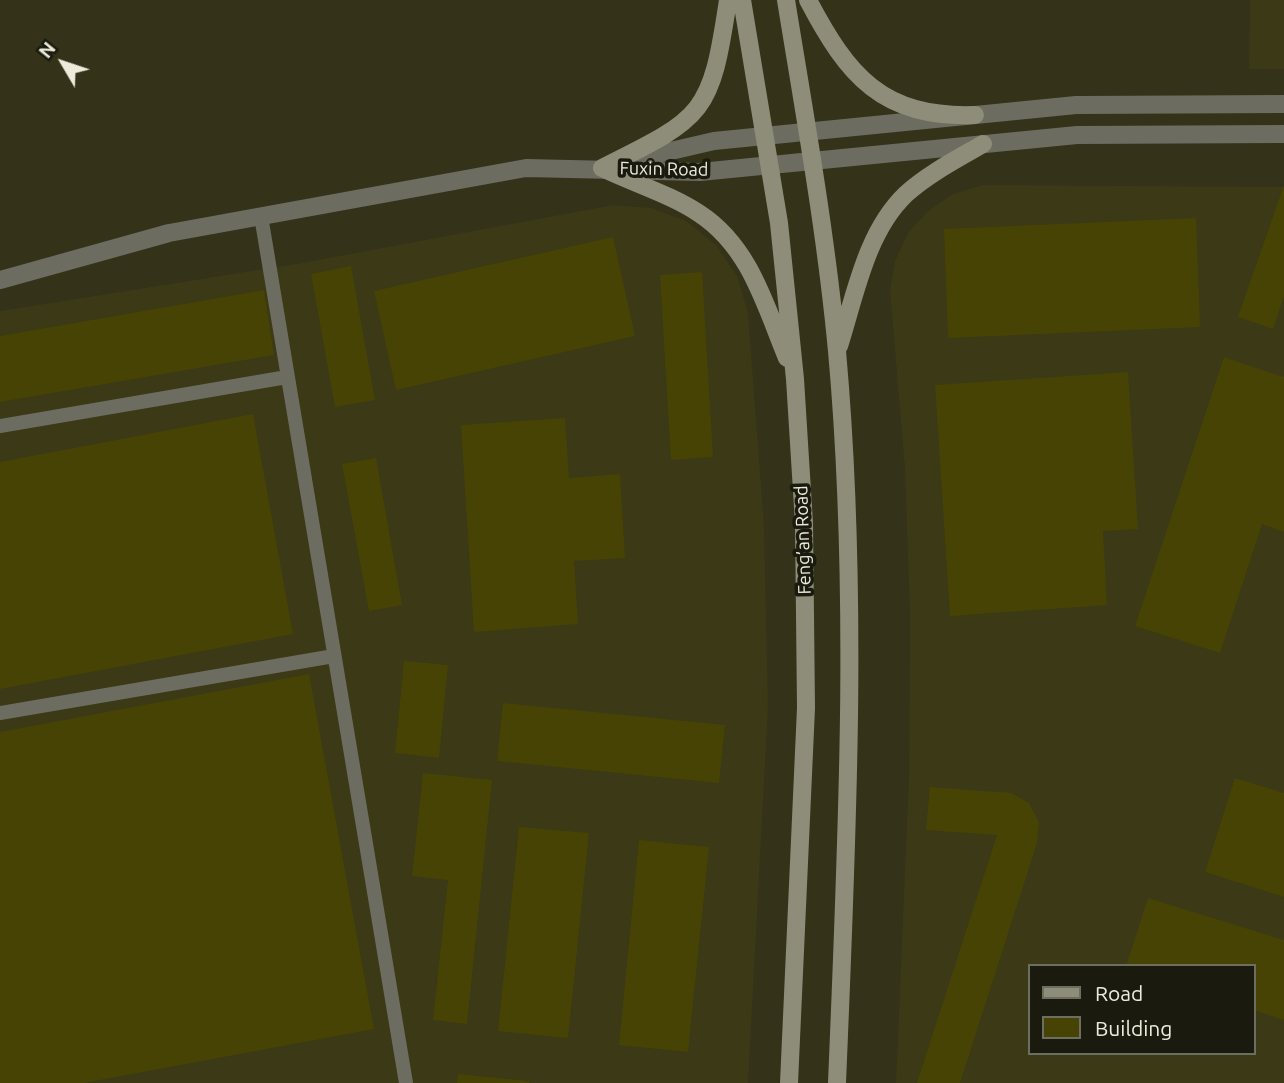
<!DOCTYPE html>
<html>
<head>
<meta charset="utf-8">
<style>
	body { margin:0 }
	#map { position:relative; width:1284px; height:1083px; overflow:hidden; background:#343218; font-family:Ubuntu,sans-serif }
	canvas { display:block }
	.legend { position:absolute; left:1028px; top:964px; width:228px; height:91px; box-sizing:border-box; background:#1a1a0e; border:2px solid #6e6e60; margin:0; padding:9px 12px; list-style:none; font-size:21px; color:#ecebdc }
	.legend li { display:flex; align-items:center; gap:14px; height:35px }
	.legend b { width:35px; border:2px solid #6e6e60 }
	.north { position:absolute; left:28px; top:28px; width:70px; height:70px; -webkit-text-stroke:5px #1a1a0e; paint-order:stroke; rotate:309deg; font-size:19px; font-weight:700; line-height:28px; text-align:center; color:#ecebdc }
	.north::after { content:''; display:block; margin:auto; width:24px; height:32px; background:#ecebdc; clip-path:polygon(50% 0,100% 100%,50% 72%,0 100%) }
</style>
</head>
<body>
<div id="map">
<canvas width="1284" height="1083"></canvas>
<ul class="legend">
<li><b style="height:9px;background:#8e8d7a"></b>Road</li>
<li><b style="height:19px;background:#474305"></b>Building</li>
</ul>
<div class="north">N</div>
</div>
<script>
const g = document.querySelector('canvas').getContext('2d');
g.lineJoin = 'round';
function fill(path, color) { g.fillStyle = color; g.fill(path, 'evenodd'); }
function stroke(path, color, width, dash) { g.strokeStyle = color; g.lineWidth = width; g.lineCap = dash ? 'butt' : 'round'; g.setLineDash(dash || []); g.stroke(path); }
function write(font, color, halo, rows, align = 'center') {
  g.font = font + ' Ubuntu,sans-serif'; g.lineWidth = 7; g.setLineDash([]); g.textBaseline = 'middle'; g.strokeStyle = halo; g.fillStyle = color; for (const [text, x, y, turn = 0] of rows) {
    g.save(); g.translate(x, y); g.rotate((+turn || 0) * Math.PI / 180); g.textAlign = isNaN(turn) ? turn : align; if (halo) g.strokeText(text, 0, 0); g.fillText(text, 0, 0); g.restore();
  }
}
fill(new Path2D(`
	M1250,0H1284V69H1249Z
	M982,185L1284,187V1083H896L909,775L910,617L905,470L890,290L895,261L908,233L928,211L953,194ZM1030,966H1254V1053H1030Z
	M613,205L651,208L686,221L716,245L737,276L748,313L764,525L768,708L748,1083H0V311L302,263Z`), '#3b3916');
fill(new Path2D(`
	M1284,185V296L1273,329L1238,317Z
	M1196,218L1200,327L948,338L944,229Z
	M613,237L635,336L396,390L374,291Z
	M351,266L375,400L335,407L311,274Z
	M702,272L713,457L671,460L660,275Z
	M264,290L274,355L0,402V336Z
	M1224,357L1284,377V532L1262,524L1220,653L1135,626Z
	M1128,372L1138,529L1103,531L1107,605L950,616L935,385Z
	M253,414L293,634L0,689V462Z
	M565,418L569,478L620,474L625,558L574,561L578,624L474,632L461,425Z
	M376,458L402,605L369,611L342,464Z
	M404,661L448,665L439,758L395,753Z
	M309,674L374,1029L84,1083H0V732Z
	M503,703L725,725L719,783L497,761Z
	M423,773L492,780L467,1024L433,1020L448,880L412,876Z
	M1235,778L1284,793V897L1205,872Z
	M930,787L1011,793L1029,803L1039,822L1037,843L960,1083H917L997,835L926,830Z
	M519,827L589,833L568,1038L498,1031Z
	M639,840L709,847L688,1052L619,1045Z
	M1148,898L1284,940V1020L1254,1010V966H1126Z
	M458,1074L529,1081V1083H457Z`), '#474305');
stroke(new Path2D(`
	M261,216L406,1083
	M0,426L287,377
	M0,713L334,656`), '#6d6c60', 14);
stroke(new Path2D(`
	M619,163L714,141L1076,105L1284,104
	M0,280L169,233L526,168L700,172L1077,135L1284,134`), '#6d6c60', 18);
stroke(new Path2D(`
	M742,0L779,223L795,379L804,523L806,708L789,1083
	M786,0C805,117 826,233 837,351C859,595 847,839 837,1083
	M808,0C848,76 882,118 975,115
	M602,168C633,183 672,195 700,214C750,247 765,305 787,358
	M602,168C705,117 711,114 728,0
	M839,346C855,296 866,232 906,194C928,174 957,159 983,144`), '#8e8d7a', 18);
write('18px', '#ecebdc', '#1a1a0e', [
	["Fuxin Road",664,169,1],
	["Feng’an Road",803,540,-92]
]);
</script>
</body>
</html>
